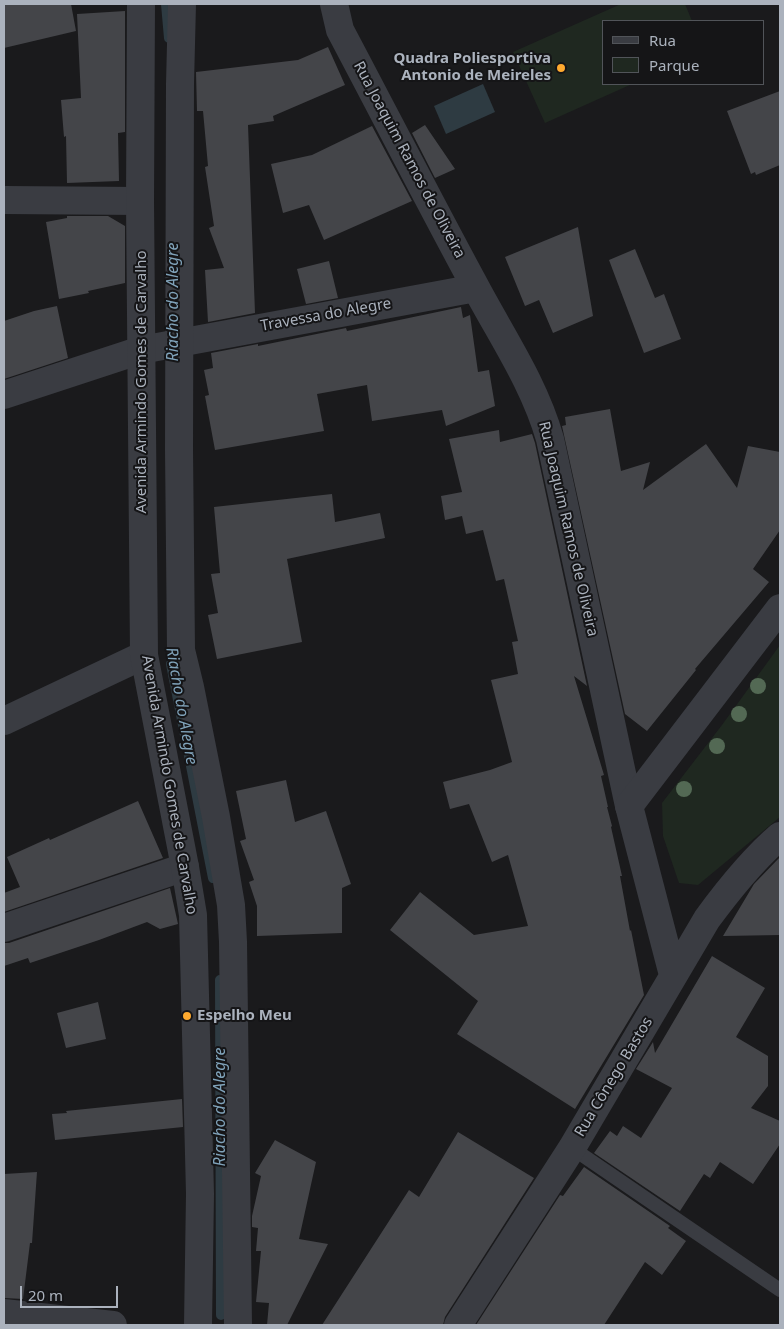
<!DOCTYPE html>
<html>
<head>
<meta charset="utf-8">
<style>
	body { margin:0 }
	#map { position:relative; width:784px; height:1329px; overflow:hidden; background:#1a1a1c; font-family:"Noto Sans",sans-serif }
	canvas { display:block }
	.frame { position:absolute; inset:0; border:5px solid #abb2bd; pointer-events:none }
	.legend { position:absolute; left:602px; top:20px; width:162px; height:65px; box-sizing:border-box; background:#151517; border:1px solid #515459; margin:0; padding:6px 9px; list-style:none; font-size:15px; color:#abb2bd }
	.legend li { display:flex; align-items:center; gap:10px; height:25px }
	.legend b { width:25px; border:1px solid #515459 }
	.scale { position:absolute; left:20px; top:1286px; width:98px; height:22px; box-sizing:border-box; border:2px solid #abb2bd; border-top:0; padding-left:6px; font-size:15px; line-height:18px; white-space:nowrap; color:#abb2bd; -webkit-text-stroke:4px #151517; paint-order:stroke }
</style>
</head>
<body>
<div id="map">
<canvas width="784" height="1329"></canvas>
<div class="frame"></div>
<ul class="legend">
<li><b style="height:6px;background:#3a3c42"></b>Rua</li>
<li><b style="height:14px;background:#1f2820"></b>Parque</li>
</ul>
<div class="scale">20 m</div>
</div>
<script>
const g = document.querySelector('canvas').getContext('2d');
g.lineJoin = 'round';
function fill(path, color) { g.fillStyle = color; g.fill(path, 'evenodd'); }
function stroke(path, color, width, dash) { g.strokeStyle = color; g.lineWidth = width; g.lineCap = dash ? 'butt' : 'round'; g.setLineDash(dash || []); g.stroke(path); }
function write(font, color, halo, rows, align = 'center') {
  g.font = font + ' "Noto Sans",sans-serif'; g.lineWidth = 4; g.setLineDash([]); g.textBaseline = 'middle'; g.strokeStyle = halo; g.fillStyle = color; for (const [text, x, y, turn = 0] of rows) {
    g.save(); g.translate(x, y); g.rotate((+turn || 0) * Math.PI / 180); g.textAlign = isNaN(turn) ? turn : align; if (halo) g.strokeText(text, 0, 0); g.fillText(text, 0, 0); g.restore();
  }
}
fill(new Path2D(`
	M621,4H685L692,21H603V84H632L545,123L513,52Z
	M780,645V817L698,885L679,883L663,836L662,803L722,725Z`), '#1f2820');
fill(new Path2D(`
	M483,84L495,112L446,134L434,106Z`), '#2e3b42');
stroke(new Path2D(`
	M166,4L169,38
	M171,664L213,878
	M220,980L221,1315`), '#2e3b42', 10);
fill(new Path2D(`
	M4,4H71L76,31L4,48Z
	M125,11V132L118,133L119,181L67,183L66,136L64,137L61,100L81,98L77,14Z
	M328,47L345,85L273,116L274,121L248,125L255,313L208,322L205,270L224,268L209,228L214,226L205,167L208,166L203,111H197L196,72L298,60Z
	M780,91V165L756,175L755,172L751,174L727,111Z
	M425,125L455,169L435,178L412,133Z
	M372,126L412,201L324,240L309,205L283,213L271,164L312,155Z
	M67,216H108L125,226V283L88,291L89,293L59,299L46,222L67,218Z
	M578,227L593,316L553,333L539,300L525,306L505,257Z
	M635,249L655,298L664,294L681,339L644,353L609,260Z
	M329,261L338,298L306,304L297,269Z
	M57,306L68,358L4,379V321L34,311Z
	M461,307L463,318L470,315L478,372L489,370L495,406L446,426L442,410L372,421L367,385L317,394L324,431L215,450L205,396L209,395L204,370L213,368L211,353L258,344V346L346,328L347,331Z
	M610,409L621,471L650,462L643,490L706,444L737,488L748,446L780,452V530L753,569L769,582L695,669L696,670L647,731L625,714L562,426L566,425L565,417Z
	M499,430L500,442L532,434L535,443L587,686L574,676L604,775L601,776L608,807H607L612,826L611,827L622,876H620L630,931L631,930L644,995L575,1109L457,1034L478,1001L390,930L420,892L474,935L528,926L508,855L492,862L469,804L450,809L443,782L490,770L512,762L491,680L518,674L512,642L518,641L504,579L496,581L483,530L466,534L462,516L445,520L441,496L462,492L449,439Z
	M332,494L335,522L380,513L385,538L287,559L302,642L217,659L208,615L218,613L211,574L220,573L214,507Z
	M286,780L295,822L326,811L351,884L342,888V933L257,936V906L249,882L254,880L240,841L246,839L236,791Z
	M138,801L163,858L4,912V893L20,887L7,857L49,838L50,840Z
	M780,857V935L723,936L754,884Z
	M170,888L178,924L160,929L147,922L99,940L30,963L28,958L4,966V943H9Z
	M712,956L765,988L736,1037L768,1056V1086L751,1108L780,1121V1144L753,1184L720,1162L710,1178L704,1174L680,1211L594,1153L610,1131L617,1136L623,1126L641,1138L672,1088L636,1069L653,1042L655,1053Z
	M98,1002L106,1039L66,1048L57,1013Z
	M182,1099L183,1127L55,1140L52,1114L67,1113L66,1111Z
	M458,1132L534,1178L445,1317L443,1325H322L409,1190L419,1197Z
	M275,1140L316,1162L299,1239L328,1244L287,1325H267L269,1303L256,1302L261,1251H256L258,1228L252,1227V1216L261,1176L255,1173Z
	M584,1167L670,1226L668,1228L686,1241L662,1275L645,1262L604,1325H476L560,1195L563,1196Z
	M37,1172L32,1243H30L23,1299L4,1298V1174Z`), '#444549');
stroke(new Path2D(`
	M572,1148L780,1290`), '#3a3c42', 14);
stroke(new Path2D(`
	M334,4L340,30C385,115 429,201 475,286C502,337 534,383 550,439L629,806
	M4,200L140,201
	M4,395L141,350L476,288
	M4,721L144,655
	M4,928L185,867`), '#3a3c42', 28);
stroke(new Path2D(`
	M141,4L140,201L144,655L185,867L193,915L200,1194L198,1325
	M182,4L180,84L179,449L181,650L190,687L216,817L231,905L233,942L238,1325
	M673,975L629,806L780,608
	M4,1313L113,1325
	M458,1325L572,1148L707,919C729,889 752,860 780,836`), '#3a3c42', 28);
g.fillStyle = '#536954';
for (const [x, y] of [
	[758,686],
	[739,714],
	[717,746],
	[684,789]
]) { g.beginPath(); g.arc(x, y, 8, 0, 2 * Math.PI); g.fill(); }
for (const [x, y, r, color] of [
	[561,68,5,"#ffaa2f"],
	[187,1016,5,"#ffaa2f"]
]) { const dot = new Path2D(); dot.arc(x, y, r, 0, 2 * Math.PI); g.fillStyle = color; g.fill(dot); stroke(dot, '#151517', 2); }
write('bold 15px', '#abb2bd', '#151517', [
	["Quadra Poliesportiva",551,59],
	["Antonio de Meireles",551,76],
	["Espelho Meu",197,1016,"left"]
], 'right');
write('15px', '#abb2bd', '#151517', [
	["Rua Joaquim Ramos de Oliveira",409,160,62],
	["Travessa do Alegre",326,315,-10],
	["Avenida Armindo Gomes de Carvalho",142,382,-90],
	["Rua Joaquim Ramos de Oliveira",568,529,77],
	["Avenida Armindo Gomes de Carvalho",169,785,80],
	["Rua Cônego Bastos",614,1077,-59]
]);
write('italic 16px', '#80a3ba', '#151517', [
	["Riacho do Alegre",173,302,-90],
	["Riacho do Alegre",181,706,80],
	["Riacho do Alegre",220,1107,-90]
]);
</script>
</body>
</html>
